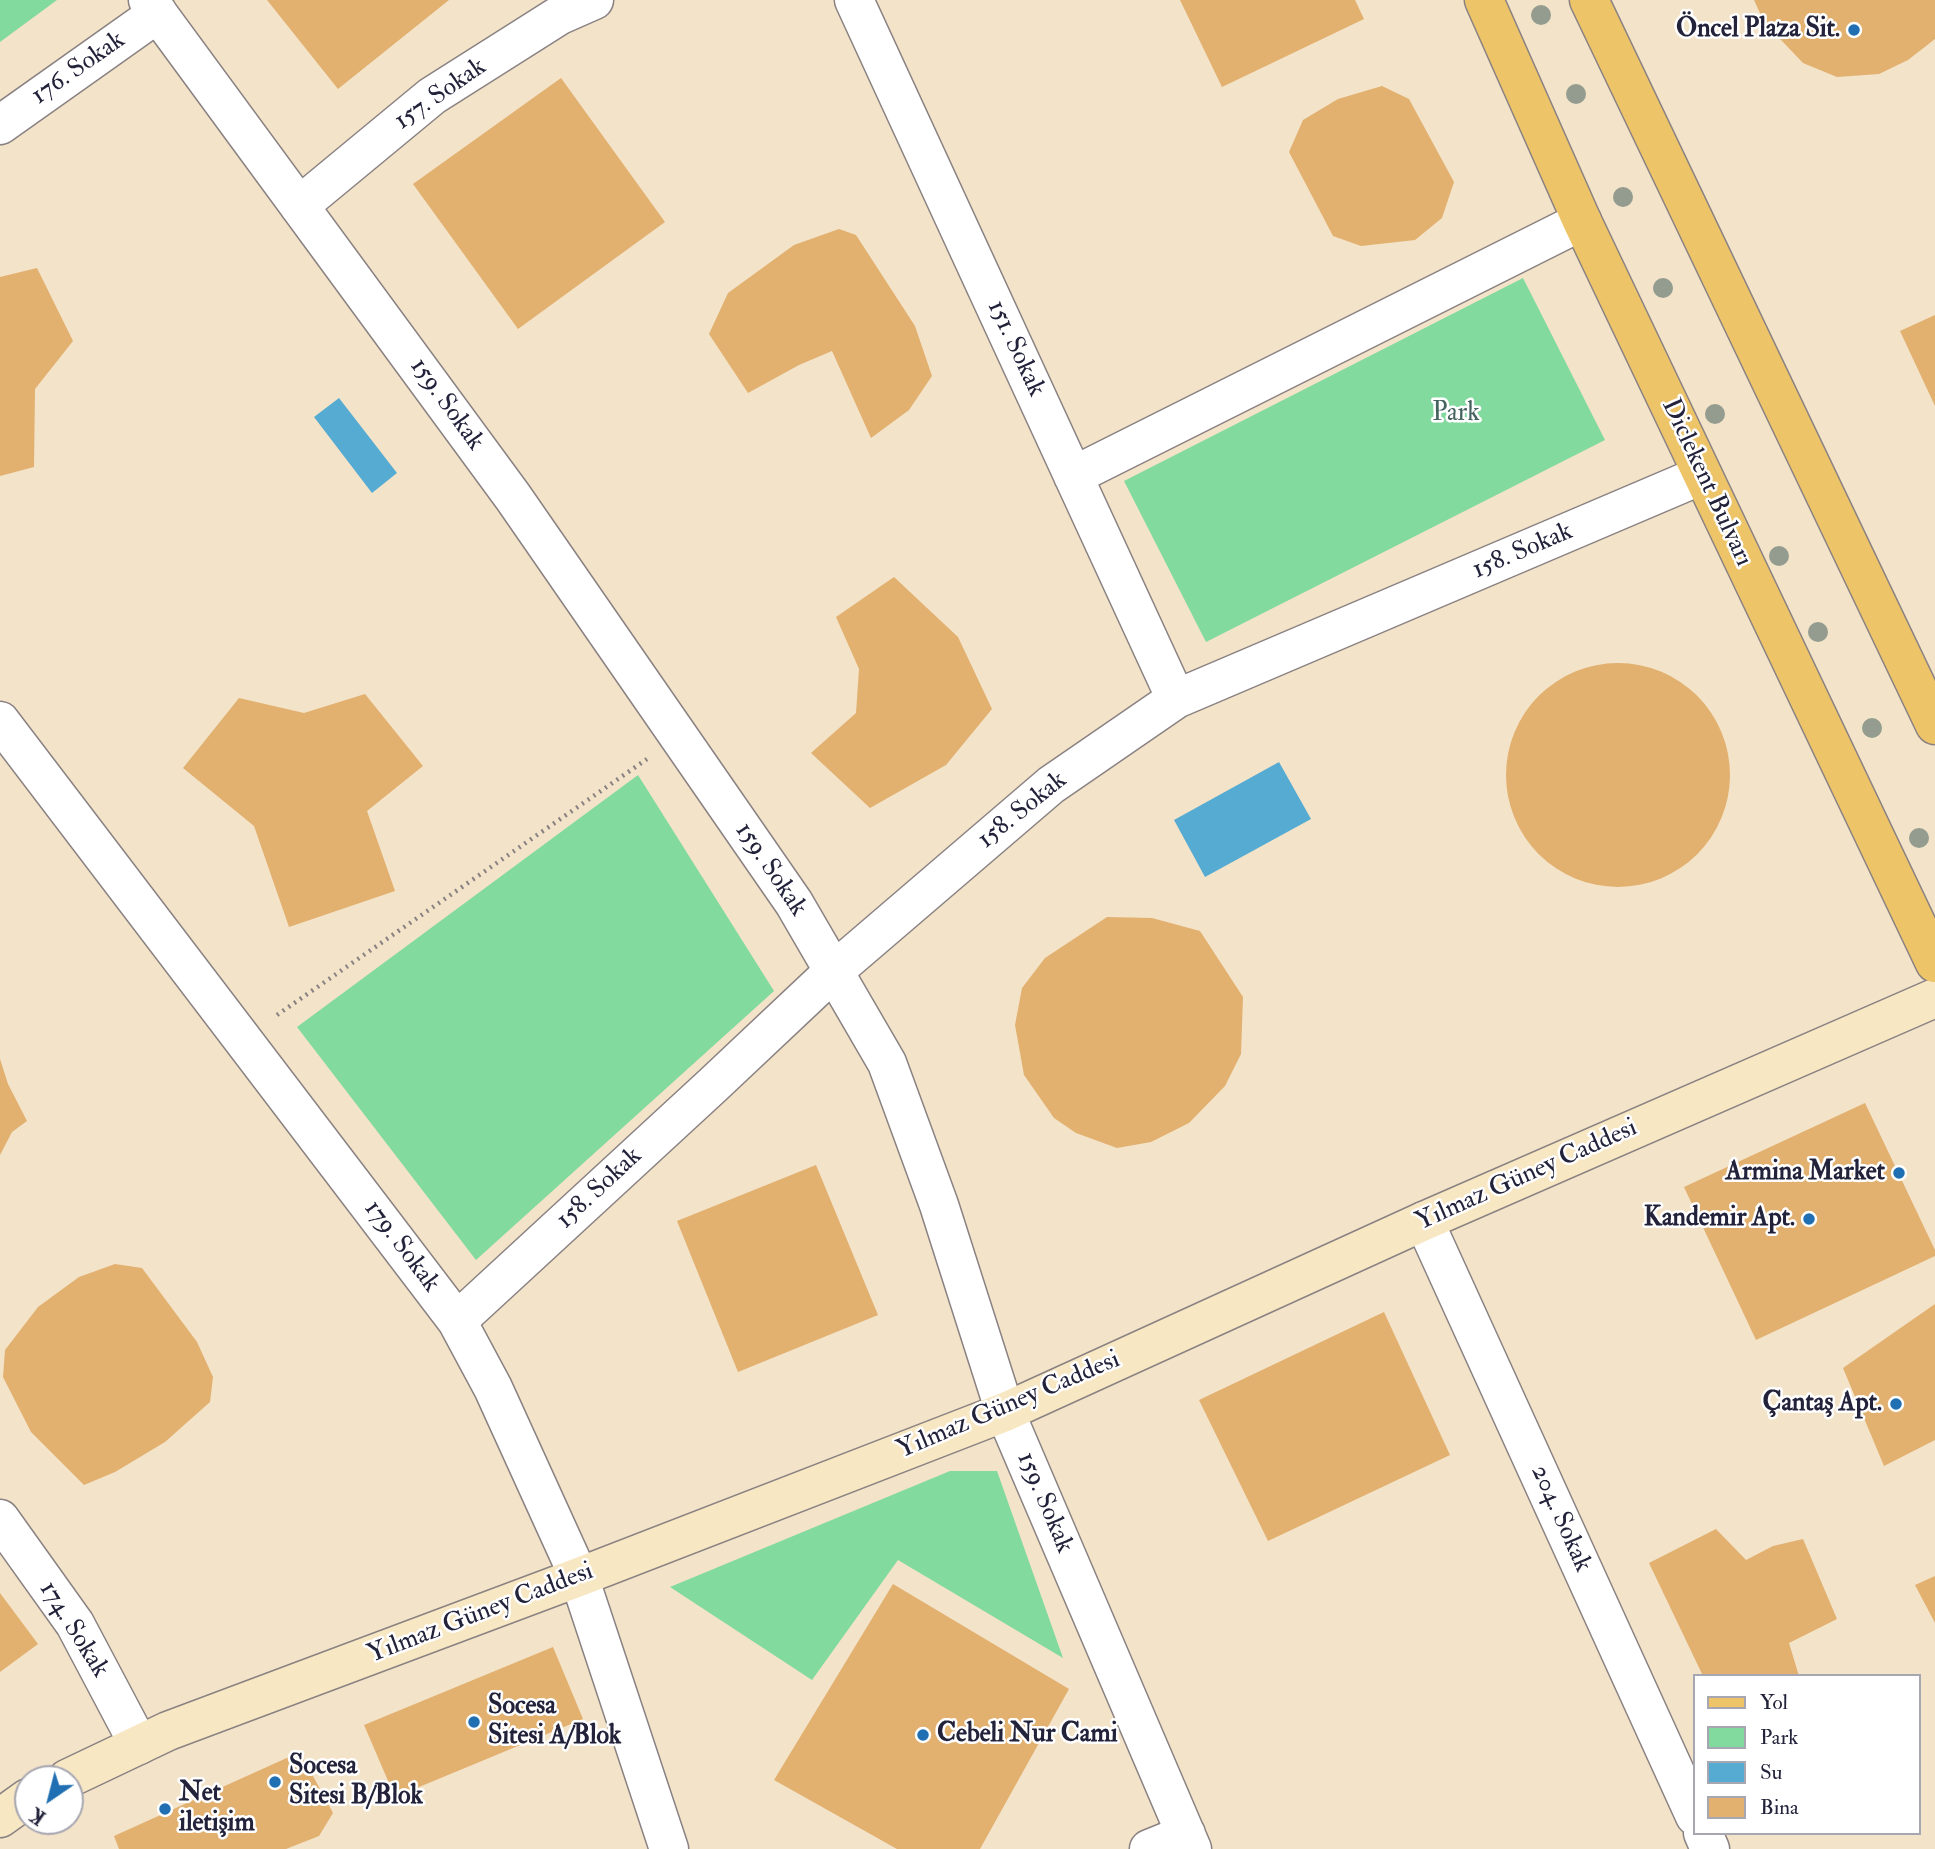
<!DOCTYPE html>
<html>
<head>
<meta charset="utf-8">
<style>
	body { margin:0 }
	#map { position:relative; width:1935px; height:1849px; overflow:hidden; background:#f3e3c9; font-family:"IM FELL Double Pica",serif }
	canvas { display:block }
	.legend { position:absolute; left:1693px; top:1674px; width:228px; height:161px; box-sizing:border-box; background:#fff; border:2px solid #a7a7b1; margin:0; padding:9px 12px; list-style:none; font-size:21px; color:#22223b }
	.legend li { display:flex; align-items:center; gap:14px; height:35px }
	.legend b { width:35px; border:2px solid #a7a7b1 }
	.north { position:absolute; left:14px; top:1765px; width:70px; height:70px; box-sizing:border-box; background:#fff; border:2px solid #a7a7b1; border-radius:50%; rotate:215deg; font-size:19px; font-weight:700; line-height:28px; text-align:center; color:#22223b }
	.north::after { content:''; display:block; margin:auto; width:24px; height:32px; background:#1f6fb2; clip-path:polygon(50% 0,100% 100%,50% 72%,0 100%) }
</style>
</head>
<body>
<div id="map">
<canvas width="1935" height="1849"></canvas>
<ul class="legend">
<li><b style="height:9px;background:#eec469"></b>Yol</li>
<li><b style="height:19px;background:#82da9f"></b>Park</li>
<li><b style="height:19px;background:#56abd2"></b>Su</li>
<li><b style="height:19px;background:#e2b06f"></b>Bina</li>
</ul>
<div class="north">K</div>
</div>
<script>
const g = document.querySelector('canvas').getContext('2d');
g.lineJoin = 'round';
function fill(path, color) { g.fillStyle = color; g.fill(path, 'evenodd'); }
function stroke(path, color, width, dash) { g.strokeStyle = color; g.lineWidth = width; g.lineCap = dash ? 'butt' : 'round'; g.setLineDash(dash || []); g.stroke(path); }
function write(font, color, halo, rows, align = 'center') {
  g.font = font + ' "IM FELL Double Pica",serif'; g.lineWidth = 5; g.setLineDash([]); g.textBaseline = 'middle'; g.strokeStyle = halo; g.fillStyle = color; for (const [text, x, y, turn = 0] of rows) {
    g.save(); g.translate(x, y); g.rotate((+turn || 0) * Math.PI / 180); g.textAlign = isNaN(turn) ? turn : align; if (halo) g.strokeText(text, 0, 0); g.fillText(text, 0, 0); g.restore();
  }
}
fill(new Path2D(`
	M0,0H57L0,42Z
	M1523,278L1605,440L1206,642L1124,481Z
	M638,775L774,991L476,1260L297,1027Z
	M950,1471H997L1063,1658L898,1560L812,1680L670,1587Z`), '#82da9f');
fill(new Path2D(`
	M339,398L397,473L372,493L314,417Z
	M1279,762L1311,819L1205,877L1174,820Z`), '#56abd2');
fill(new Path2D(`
	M267,0H449L338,89Z
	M1180,0H1355L1364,19L1222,87Z
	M1754,0H1935V39L1908,60L1879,74L1837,77L1803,63L1764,22Z
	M561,78L665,222L518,329L413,184Z
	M1382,86L1409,99L1454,182L1442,218L1415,240L1361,246L1333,236L1289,152L1303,120L1338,99Z
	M839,229L856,235L915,326L932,376L909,410L871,438L832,351L799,365L748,393L709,334L728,293L794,245Z
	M37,268L73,341L35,389L34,467L0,476V277Z
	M1935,315V406L1900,331Z
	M894,577L958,637L992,709L946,765L870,808L811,753L856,713L859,669L836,617Z
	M1506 775a112 112 0 1 1 224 0a112 112 0 1 1-224 0Z
	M365,694L423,766L367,811L395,891L289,927L254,826L183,768L239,698L304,713Z
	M1107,917L1152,918L1200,931L1243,997L1241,1054L1225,1086L1189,1123L1151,1142L1117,1148L1076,1133L1054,1118L1024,1075L1015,1025L1022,988L1045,958Z
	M0,1059L8,1084L27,1121L12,1132L0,1155Z
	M1865,1103L1935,1250V1256L1756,1340L1684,1187Z
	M816,1165L878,1315L738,1372L677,1221Z
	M115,1264L142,1268L197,1342L213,1377L210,1402L165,1442L115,1472L84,1485L31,1432L3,1377L5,1350L38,1307L79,1277Z
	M1935,1304V1440L1884,1466L1843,1368Z
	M1384,1312L1450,1455L1268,1541L1199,1400Z
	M1716,1529L1746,1560L1773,1546L1803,1539L1837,1619L1789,1643L1799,1676H1703L1649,1563Z
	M1935,1576V1623L1915,1585Z
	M893,1584L1069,1689L980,1849H897L774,1780Z
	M0,1593L38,1644L0,1672Z
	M553,1647L583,1719L395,1797L364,1725Z
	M300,1752L333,1813L319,1836L286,1849H119L114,1836Z`), '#e2b06f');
const street = new Path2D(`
	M148,0L513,497L794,903L887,1063L939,1205L1005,1412L1192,1849
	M854,0L1176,699
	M0,125L158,13
	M299,206L432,96L560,15L594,0
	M1073,476L1582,221
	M0,721L457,1321L493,1388L579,1577L669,1849
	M1424,1221L1695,1816
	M457,1321L713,1085L834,971L1051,785L1176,699L1702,475
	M0,1519L75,1624L139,1745
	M1703,1833L1710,1849
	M1149,1849L1186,1834`);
const secondary = new Path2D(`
	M67,1779L168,1731L579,1577L1005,1412L1424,1221L1935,998
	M0,1818L28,1798`);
const primary = new Path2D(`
	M1484,0L1582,221L1935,963
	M1589,0L1935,725`);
stroke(street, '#8a8282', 41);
stroke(secondary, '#8a8282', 41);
stroke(primary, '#8a8282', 41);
stroke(new Path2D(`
	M277,1015L647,759`), '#8a8282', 4.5, [2, 5]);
stroke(street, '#fff', 38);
stroke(secondary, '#f8e7c3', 38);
stroke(primary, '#eec469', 38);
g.fillStyle = '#939c8e';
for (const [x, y] of [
	[1541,15],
	[1576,94],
	[1623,197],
	[1663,288],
	[1715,414],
	[1779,556],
	[1818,632],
	[1872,728],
	[1919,838]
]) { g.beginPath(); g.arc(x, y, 10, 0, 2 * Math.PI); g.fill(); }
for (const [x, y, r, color] of [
	[1854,30,7,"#1f6fb2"],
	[1899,1173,7,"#1f6fb2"],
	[1809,1219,7,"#1f6fb2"],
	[1896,1404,7,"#1f6fb2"],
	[474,1722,7,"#1f6fb2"],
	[923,1735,7,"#1f6fb2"],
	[275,1782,7,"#1f6fb2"],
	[165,1809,7,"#1f6fb2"]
]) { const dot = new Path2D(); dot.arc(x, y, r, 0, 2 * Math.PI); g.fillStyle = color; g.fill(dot); stroke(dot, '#fff', 2.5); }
write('bold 26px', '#22223b', '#fff', [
	["Öncel Plaza Sit.",1840,30],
	["Armina Market",1885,1173],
	["Kandemir Apt.",1795,1219],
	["Çantaş Apt.",1882,1404],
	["Socesa",488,1707,"left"],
	["Sitesi A/Blok",488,1737,"left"],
	["Cebeli Nur Cami",937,1735,"left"],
	["Socesa",289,1767,"left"],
	["Sitesi B/Blok",289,1797,"left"],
	["Net",179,1794,"left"],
	["iletişim",179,1824,"left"]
], 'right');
write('26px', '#22223b', '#fff', [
	["176. Sokak",79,69,-35],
	["157. Sokak",441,95,-35],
	["151. Sokak",1015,349,65],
	["159. Sokak",446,405,54],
	["Diclekent Bulvarı",1706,483,65],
	["158. Sokak",1523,552,-23],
	["158. Sokak",1023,811,-39],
	["159. Sokak",770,870,56],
	["Yılmaz Güney Caddesi",1527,1176,-24],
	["158. Sokak",600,1189,-43],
	["179. Sokak",401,1247,53],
	["Yılmaz Güney Caddesi",1009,1406,-23],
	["159. Sokak",1044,1503,67],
	["204. Sokak",1560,1519,66],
	["Yılmaz Güney Caddesi",481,1614,-21],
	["174. Sokak",73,1630,58]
]);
write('26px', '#44625e', '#fff', [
	["Park",1456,414]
]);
</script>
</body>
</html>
